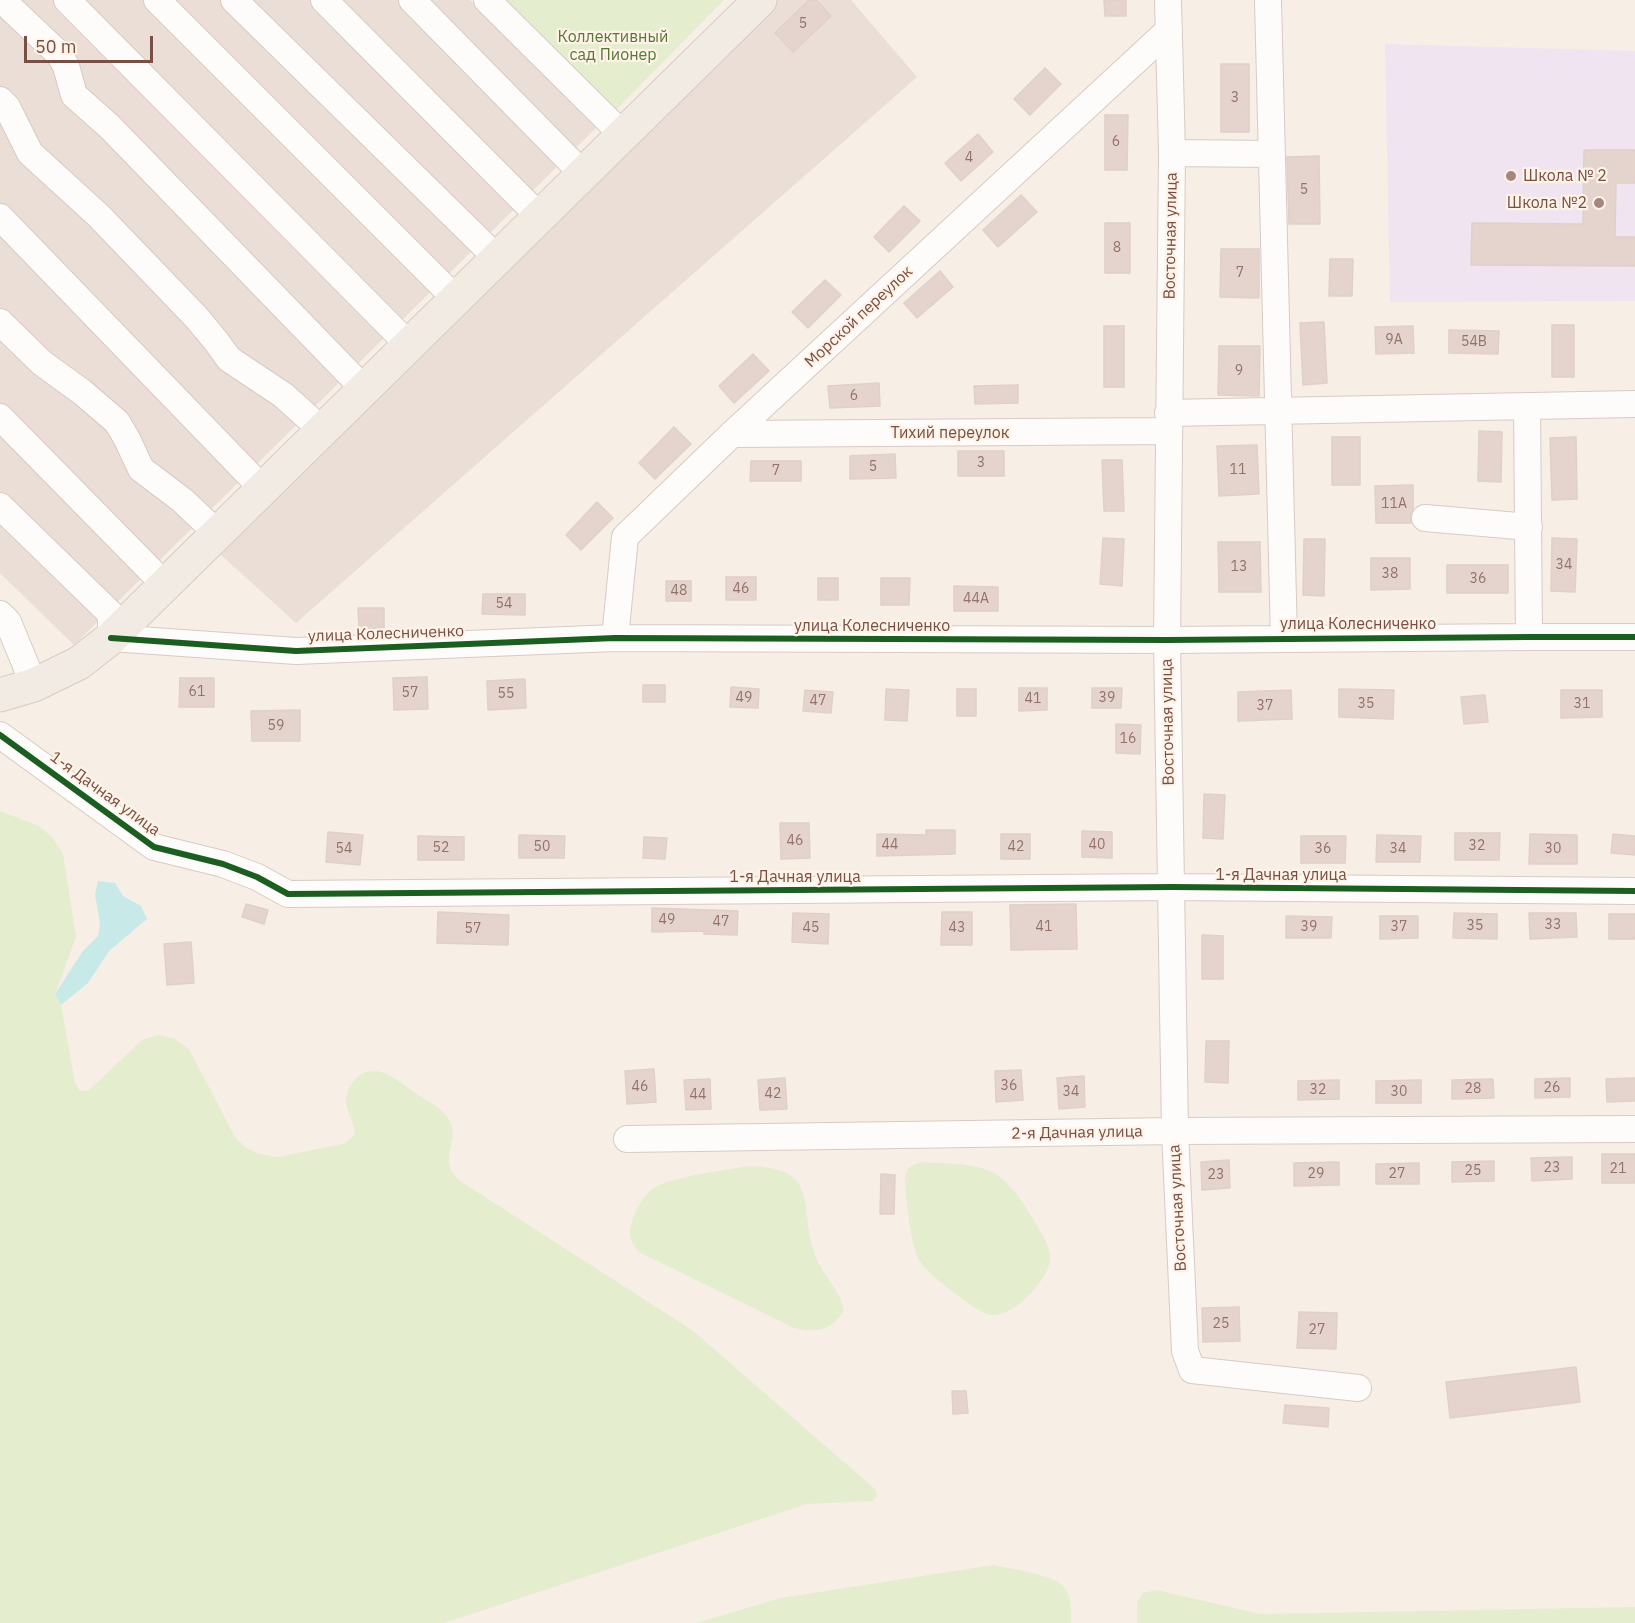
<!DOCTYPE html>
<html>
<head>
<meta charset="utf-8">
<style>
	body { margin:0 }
	#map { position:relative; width:1635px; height:1623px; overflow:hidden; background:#f7eee6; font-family:"IBM Plex Sans",sans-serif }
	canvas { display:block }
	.scale { position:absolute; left:24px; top:36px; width:129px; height:27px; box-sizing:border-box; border:3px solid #774f44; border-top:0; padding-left:8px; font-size:18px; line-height:21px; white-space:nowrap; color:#774f44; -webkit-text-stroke:4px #fff2e7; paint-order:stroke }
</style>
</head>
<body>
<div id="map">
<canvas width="1635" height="1623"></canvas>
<div class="scale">50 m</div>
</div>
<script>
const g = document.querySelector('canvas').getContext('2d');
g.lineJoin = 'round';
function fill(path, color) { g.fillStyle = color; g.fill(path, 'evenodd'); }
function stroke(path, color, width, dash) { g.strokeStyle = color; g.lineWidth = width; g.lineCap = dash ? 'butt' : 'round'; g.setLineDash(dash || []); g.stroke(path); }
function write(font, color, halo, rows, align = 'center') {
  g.font = font + ' "IBM Plex Sans",sans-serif'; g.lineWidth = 4.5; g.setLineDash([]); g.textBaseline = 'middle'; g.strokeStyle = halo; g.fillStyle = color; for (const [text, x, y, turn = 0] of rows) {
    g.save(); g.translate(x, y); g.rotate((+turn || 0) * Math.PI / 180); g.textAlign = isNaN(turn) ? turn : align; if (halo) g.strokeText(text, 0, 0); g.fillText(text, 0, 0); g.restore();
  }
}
fill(new Path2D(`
	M0,0H470L599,125L74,645L0,573Z
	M765,0H851L917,77L296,623L219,553Z`), '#eaded7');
fill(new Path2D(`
	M1385,44L1635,51V301L1390,302Z`), '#f0e4f1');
fill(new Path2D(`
	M500,0H724L614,112Z
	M0,811L39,826L53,838L63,854L76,937L55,994L61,1005L75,1083L80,1091L89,1090L142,1040L157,1035L173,1038L189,1049L235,1137L246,1148L260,1154L278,1157L346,1143L355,1134C355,1122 345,1111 346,1099C346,1093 349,1087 353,1082C374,1057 397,1081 417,1094C425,1100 437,1105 444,1113C463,1134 443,1152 451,1170C453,1174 457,1178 460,1181L692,1330L875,1489L877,1496L872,1501L807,1504L444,1623H0Z
	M920,1162C943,1164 971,1162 992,1172C1009,1181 1022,1200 1031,1216C1038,1228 1049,1242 1050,1256C1052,1278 1012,1319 990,1315C976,1312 934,1278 924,1267C922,1263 918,1260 917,1256C911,1243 905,1194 905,1179C905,1175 907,1171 909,1167Z
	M750,1166C823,1168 797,1208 816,1257C824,1277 839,1288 844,1310C833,1331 815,1333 794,1328L639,1252C628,1239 628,1234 633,1218C637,1208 644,1194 654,1188C673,1176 726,1170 750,1166Z
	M993,1565C1011,1569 1053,1574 1064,1587C1072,1596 1071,1611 1071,1623H696L781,1598Z
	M1157,1590L1260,1614L1635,1607V1623H1137V1602L1143,1593Z`), '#e5edcf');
fill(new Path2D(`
	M98,881L115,883L123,896L141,906L147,919L109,951L88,983L61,1005L55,994L83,951L98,936L100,923L95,895Z`), '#c7eae8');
const building = new Path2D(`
	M809,0H816L831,16L793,52L775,33Z
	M1104,0H1126V16H1105Z
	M1221,64H1249V132H1221Z
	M1045,68L1061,84L1030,115L1014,99Z
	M1105,115H1128L1127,170H1105Z
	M978,134L993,152L961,181L945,163Z
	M1584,150H1635V183H1616L1615,237H1635V266L1471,265L1472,223L1583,224Z
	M1319,156L1320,224H1289L1287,157Z
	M1021,195L1037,212L998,247L983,230Z
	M904,206L920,221L889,252L874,237Z
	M1105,223H1130V273H1105Z
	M1221,249H1259V298L1220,297Z
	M1330,259H1353L1352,296H1329Z
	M940,271L953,287L917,318L904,303Z
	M825,280L841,295L808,328L792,312Z
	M1324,322L1327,383L1303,385L1300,323Z
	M1552,325H1574V377H1552Z
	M1104,326H1124V387H1104Z
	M1413,326L1414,353L1376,354L1375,327Z
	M1449,330L1499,331L1498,354L1449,353Z
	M1219,346H1260L1259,396L1218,395Z
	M753,354L769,371L734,403L719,386Z
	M879,383L880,406L830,408L828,386Z
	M1018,385V403L975,404L974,386Z
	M674,427L691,444L655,479L639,463Z
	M1479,431L1502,432L1501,482L1478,481Z
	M1332,437H1360V485H1332Z
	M1576,437L1577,499L1552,500L1550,438Z
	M1257,445L1259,494L1219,496L1217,446Z
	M958,451H1004V476H958Z
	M895,454L896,478L850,479V456Z
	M1102,460H1122L1124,511H1104Z
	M751,461H801V481H750Z
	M1413,485V509L1410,516L1411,523H1376L1375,486Z
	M597,502L613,518L581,550L566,535Z
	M1103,538L1124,539L1122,586L1100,584Z
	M1552,538L1577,539L1575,592L1551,591Z
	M1304,539H1325L1324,596L1303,595Z
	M1218,542H1260L1261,592H1219Z
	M1371,558H1410V589L1371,590Z
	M1447,565H1508V593H1447Z
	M726,577H756V600H726Z
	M818,578H838V600H818Z
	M881,578H910L909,605H881Z
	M666,581H691V601H666Z
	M954,586L998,587V611H954Z
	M483,594H525V615L482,614Z
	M358,608H384V628L359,629Z
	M427,677L428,709L394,710L393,678Z
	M180,678H214V707H179Z
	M525,679L526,708L488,710L487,681Z
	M643,685H665V702H643Z
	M731,687L759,689L758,708L730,707Z
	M1019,688H1047V710L1019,711Z
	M1092,688H1122L1121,708H1092Z
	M886,689L909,690L907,721L885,720Z
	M957,689H976V716H957Z
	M1339,689L1394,690L1393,719L1339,717Z
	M805,690L833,692L831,713L803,711Z
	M1291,690L1292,719L1238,721V692Z
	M1561,690H1602V717L1561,718Z
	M1485,695L1488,722L1464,724L1461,697Z
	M300,710V741H252L251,711Z
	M1116,724L1141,725L1140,754L1116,753Z
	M1204,794L1225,795L1223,839L1203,838Z
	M780,823H809L810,858L781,859Z
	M926,830H955V854L877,856V834L926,835Z
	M1082,831L1112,832V858L1082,857Z
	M328,832L363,835L360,865L326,862Z
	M1455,833H1500L1499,860H1455Z
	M1001,834H1030V859H1001Z
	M1530,834L1577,835V864H1529Z
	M1613,834L1635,836V855L1611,853Z
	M519,835L565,836L564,858H519Z
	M1377,835L1421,836L1420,862H1376Z
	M418,836L464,837V860H418Z
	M1301,836H1346L1345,863H1301Z
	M644,837L667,838L665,859L643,858Z
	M246,904L268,910L264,924L242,917Z
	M1076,904L1077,949L1011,950L1010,905Z
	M652,908L738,911L737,935L704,934V931L652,932Z
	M438,912L509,915L508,945L437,943Z
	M942,912H972V945H941Z
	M793,913L829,914L828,944L792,942Z
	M1454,913L1497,914V939L1453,938Z
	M1529,913H1576L1577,937L1530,939Z
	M1609,914H1635V939H1609Z
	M1286,916L1332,917L1331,938H1286Z
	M1380,916H1418V938L1380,939Z
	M1202,935L1223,936V979H1202Z
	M191,942L194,983L167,985L164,944Z
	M1206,1041H1229L1228,1083L1205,1082Z
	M654,1069L656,1102L627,1104L625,1071Z
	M1021,1070L1023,1100L996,1102L995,1071Z
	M1084,1076L1085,1107L1059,1109L1057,1078Z
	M785,1078L787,1109L760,1110L758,1080Z
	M1570,1078V1097L1535,1098V1079Z
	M1635,1078V1101L1607,1102L1606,1079Z
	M710,1079L711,1109L686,1110L684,1080Z
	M1493,1079L1494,1098L1452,1099V1080Z
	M1339,1080V1099L1298,1100V1081Z
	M1421,1080V1103H1376V1081Z
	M1602,1154H1635V1183H1602Z
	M1572,1157V1179L1532,1181L1531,1158Z
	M1229,1160L1230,1188L1202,1190L1201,1162Z
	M1494,1161V1181L1452,1182V1162Z
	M1339,1162V1185L1294,1186V1163Z
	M1419,1163V1184H1376V1164Z
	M881,1174L895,1175L894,1214H880Z
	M1239,1307L1240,1341L1203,1342L1202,1308Z
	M1299,1312L1337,1313L1336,1349L1297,1348Z
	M1576,1367L1580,1402L1450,1418L1446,1382Z
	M952,1391H966L968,1413L953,1414Z
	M1285,1405L1329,1408L1328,1427L1283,1423Z`);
fill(building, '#e4d4cd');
stroke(building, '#e0d0c8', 1.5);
const minor = new Path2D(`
	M2,0L60,55L66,66L74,95L110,127L364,389
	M67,0L409,345
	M157,0L456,299
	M234,0L497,258
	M324,0L540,217
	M412,0L583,174
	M487,0L623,135
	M1168,0L1172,153L1167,640L1175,1131L1185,1351L1192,1370L1358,1388
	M1268,0L1284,638
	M0,100L7,107L30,153L99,216L196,317L216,341L229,359L283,395L322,430
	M1172,153L1272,154
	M0,217L263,489
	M0,322L42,363L82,392L117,422L127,439L141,469L182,500L217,533
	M1527,406L1529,637
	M1168,413L1635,404
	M0,417L165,585
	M732,434L1168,431
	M0,506L111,614V638L296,651L615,638L1167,640L1529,637H1635
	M1425,518L1529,527
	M0,614L8,622L34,685
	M615,638L625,537L732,434L1169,30
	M0,735L154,847L223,864L257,877L288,894L1172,887L1635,891
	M627,1139L1175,1131L1635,1129`);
const major = new Path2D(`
	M0,695L34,685L79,663L111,638L760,0`);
stroke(minor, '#d8cac4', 28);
stroke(major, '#d9cbc6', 35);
stroke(minor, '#fefcfb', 26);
stroke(major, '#f2ebe3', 33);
stroke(new Path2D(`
	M111,638L296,651L615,638L1167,640L1529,637H1635
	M0,735L154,847L223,864L257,877L288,894L1172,887L1635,891`), '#1b5e20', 6);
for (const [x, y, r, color] of [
	[1511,176,6,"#a4877d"],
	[1599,203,6,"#a4877d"]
]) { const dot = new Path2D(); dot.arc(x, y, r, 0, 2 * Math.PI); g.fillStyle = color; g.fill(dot); stroke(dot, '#fff2e7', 2); }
write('14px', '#947268', null, [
	["5",803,24],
	["3",1235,98],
	["6",1116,142],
	["4",969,158],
	["5",1304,190],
	["8",1117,248],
	["7",1240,273],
	["9А",1394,340],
	["54В",1474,342],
	["9",1239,371],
	["6",854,396],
	["3",981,463],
	["5",873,467],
	["11",1238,470],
	["7",776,471],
	["11А",1394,504],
	["34",1564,565],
	["13",1239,567],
	["38",1390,574],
	["36",1478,579],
	["46",741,589],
	["48",679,591],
	["44А",976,599],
	["54",504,604],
	["61",197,692],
	["57",410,693],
	["55",506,694],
	["49",744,698],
	["39",1107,698],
	["41",1033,699],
	["47",818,701],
	["35",1366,704],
	["31",1582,704],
	["37",1265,706],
	["59",276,726],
	["16",1128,739],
	["46",795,841],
	["44",890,845],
	["40",1097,845],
	["32",1477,846],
	["50",542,847],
	["42",1016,847],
	["52",441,848],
	["54",344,849],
	["36",1323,849],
	["34",1398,849],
	["30",1553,849],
	["49",667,920],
	["47",721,922],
	["33",1553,925],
	["35",1475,926],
	["41",1044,927],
	["39",1309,927],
	["37",1399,927],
	["45",811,928],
	["43",957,928],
	["57",473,929],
	["36",1009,1086],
	["46",640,1087],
	["26",1552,1088],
	["28",1473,1089],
	["32",1318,1090],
	["34",1071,1092],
	["30",1399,1092],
	["42",773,1094],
	["44",698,1095],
	["23",1552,1168],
	["21",1618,1169],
	["25",1473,1171],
	["29",1316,1174],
	["27",1397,1174],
	["23",1216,1175],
	["25",1221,1324],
	["27",1317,1330]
]);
write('16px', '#557839', '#fff2e7', [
	["Коллективный",613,37],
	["сад Пионер",613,55]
]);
write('16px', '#774f44', '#fff2e7', [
	["Школа № 2",1523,176],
	["Школа №2",1587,203,"right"]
], 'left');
write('16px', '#774f44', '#fff2e7', [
	["Восточная улица",1171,236,-89],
	["Морской переулок",859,317,-43],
	["Тихий переулок",950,433],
	["улица Колесниченко",1358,624],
	["улица Колесниченко",872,626],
	["улица Колесниченко",386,634,-2],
	["Восточная улица",1168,722,-91],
	["1-я Дачная улица",105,794,36],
	["1-я Дачная улица",1281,875],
	["1-я Дачная улица",795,877],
	["2-я Дачная улица",1077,1133,-1],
	["Восточная улица",1178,1208,-93]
]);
</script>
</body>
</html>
